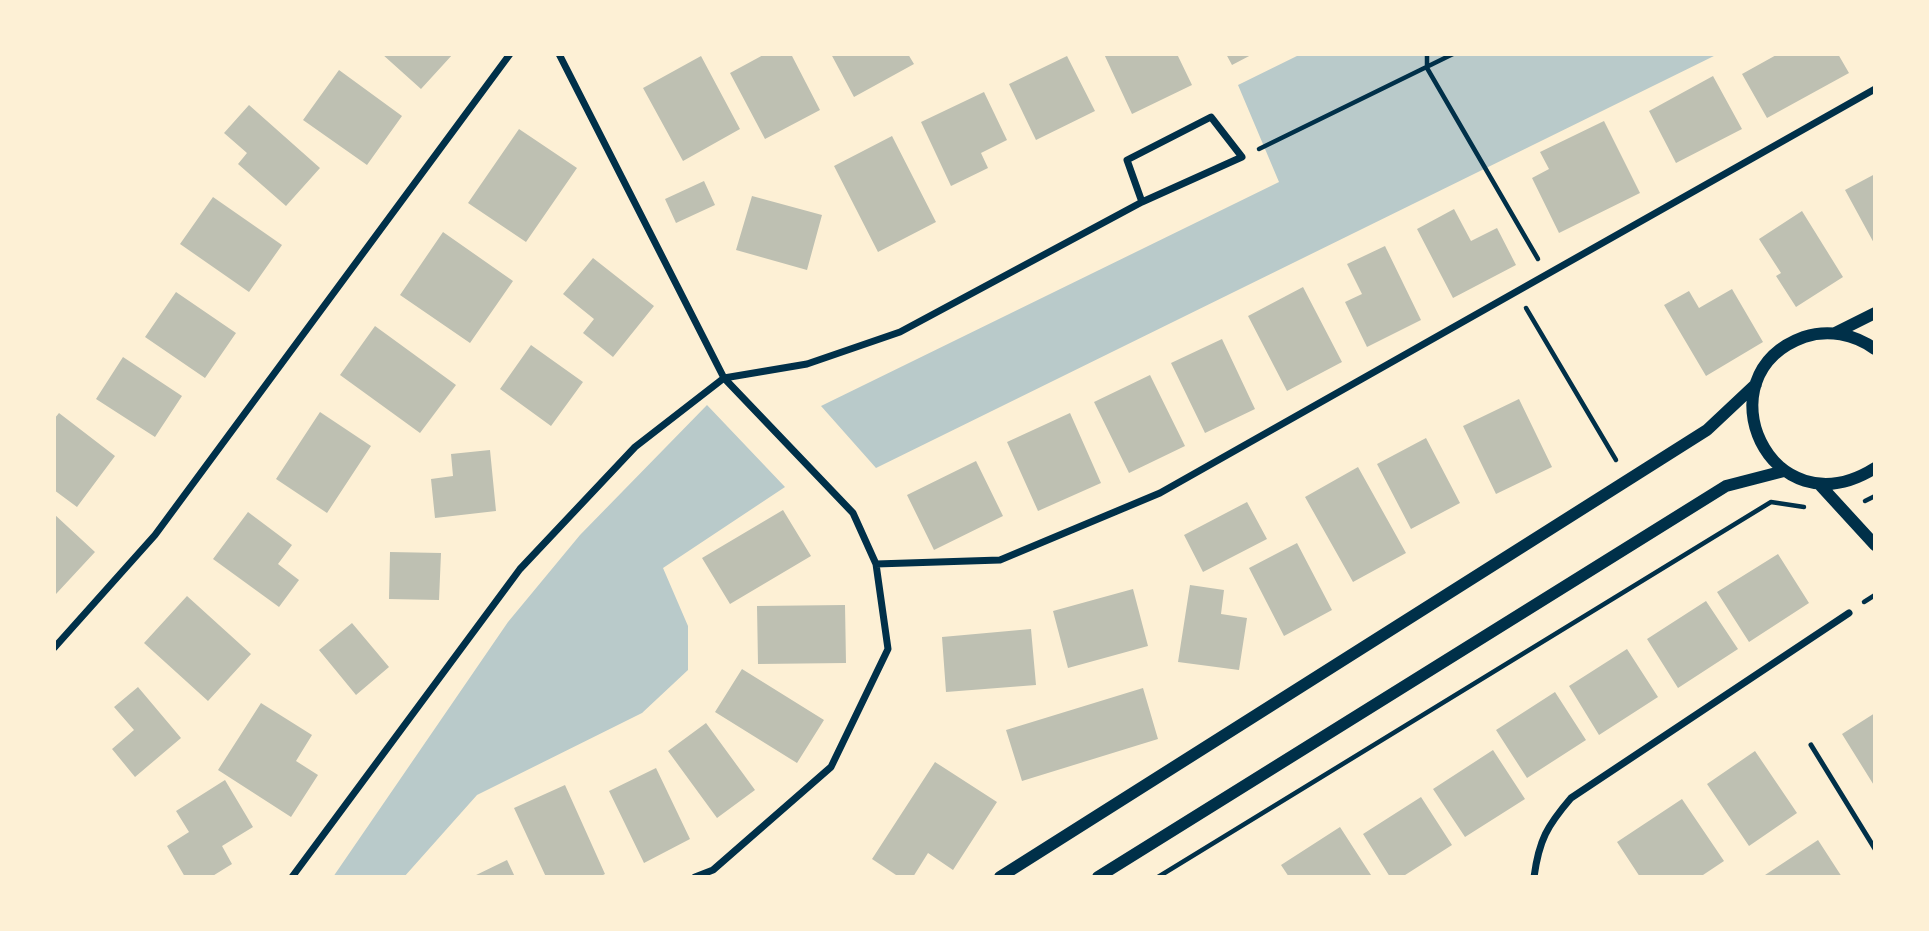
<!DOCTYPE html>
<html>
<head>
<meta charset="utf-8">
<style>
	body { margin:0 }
	#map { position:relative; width:1929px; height:931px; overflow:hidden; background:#fdf0d5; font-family:Mulish,sans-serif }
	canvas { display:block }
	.frame { position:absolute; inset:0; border:56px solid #fdf0d5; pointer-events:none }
</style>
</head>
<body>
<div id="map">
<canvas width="1929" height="931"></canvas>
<div class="frame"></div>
</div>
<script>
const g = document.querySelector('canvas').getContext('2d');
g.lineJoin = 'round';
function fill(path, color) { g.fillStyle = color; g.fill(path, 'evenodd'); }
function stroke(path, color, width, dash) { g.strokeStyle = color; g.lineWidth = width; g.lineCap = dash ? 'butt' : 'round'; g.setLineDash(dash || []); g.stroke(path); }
fill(new Path2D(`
	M1301,54H1718L876,468L821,406L1279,182L1238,85Z
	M707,405L785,487L663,568L688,626V670L642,713L477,795L404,877H333L508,622L580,535Z`), '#b9caca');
fill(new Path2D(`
	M382,54H453L421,89Z
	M765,54H791L820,110L765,139L730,73Z
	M831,54H908L914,64L854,97Z
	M1104,54H1177L1192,85L1132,114Z
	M1226,54H1253L1232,65Z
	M1778,54H1838L1849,73L1767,118L1742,74Z
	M701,56L740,129L683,161L643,88Z
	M1067,56L1095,111L1036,140L1009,84Z
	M339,70L402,116L367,165L303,120Z
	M1713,76L1742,129L1676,163L1649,111Z
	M984,92L1007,140L981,153L988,168L951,186L921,122Z
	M249,105L320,168L286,206L238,164L247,153L224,133Z
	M1604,121L1640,193L1559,233L1532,178L1549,169L1540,152Z
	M519,129L577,168L526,242L468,203Z
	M892,136L936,222L878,252L834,166Z
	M1875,174V245L1845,190Z
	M704,181L715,205L676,223L665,199Z
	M752,196L822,215L807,270L736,250Z
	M213,197L282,245L249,292L180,244Z
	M1454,209L1471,241L1497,228L1516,265L1453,298L1417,229Z
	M1802,211L1843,277L1796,307L1776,276L1781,273L1759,239Z
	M443,232L513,281L470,343L400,295Z
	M1385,246L1421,320L1367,347L1345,302L1362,294L1347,264Z
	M593,258L654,306L613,357L583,333L594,319L563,294Z
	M1303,287L1342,362L1287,391L1248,316Z
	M1732,289L1763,342L1706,376L1664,305L1689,291L1699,308Z
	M176,292L236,333L205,378L145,337Z
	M375,326L456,385L420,433L340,375Z
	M1222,339L1255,409L1205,433L1171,363Z
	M531,345L583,382L551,426L500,389Z
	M123,357L182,396L155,437L96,399Z
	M1150,375L1185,446L1129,473L1094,402Z
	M1519,399L1552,467L1496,494L1463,426Z
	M320,412L371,446L327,513L276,479Z
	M59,413L115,456L77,507L54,490V419Z
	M1070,413L1101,483L1038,511L1007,442Z
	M1426,438L1460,503L1411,529L1377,464Z
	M490,450L496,511L435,518L431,479L453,476L451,454Z
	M976,461L1003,516L934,550L907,495Z
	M1358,467L1406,553L1353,582L1305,497Z
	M1247,502L1267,539L1203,572L1184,535Z
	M783,510L811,556L730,604L702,558Z
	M248,512L292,545L278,564L299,580L279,607L213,559Z
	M54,514L95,552L56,594L54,593Z
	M1297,543L1332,610L1284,636L1249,568Z
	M390,552L441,553L439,600L389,599Z
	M1778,554L1809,603L1749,642L1717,592Z
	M1190,585L1224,590L1221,614L1247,618L1239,670L1178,662Z
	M1133,589L1148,646L1068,668L1053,611Z
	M187,596L251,654L208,701L144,643Z
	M1706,601L1738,649L1678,688L1647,639Z
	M845,605L846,663L758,664L757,606Z
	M352,623L389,667L356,695L319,650Z
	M1031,629L1036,685L946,692L942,637Z
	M1627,649L1658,697L1599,735L1569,686Z
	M742,669L824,720L797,763L715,712Z
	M138,687L181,738L135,777L112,749L134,730L114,707Z
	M1143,688L1158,739L1022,781L1006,730Z
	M1555,692L1586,740L1527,778L1496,730Z
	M261,703L312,735L296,761L318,775L291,817L218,770Z
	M1875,713V787L1842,734Z
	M706,723L755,790L717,818L668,751Z
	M1493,750L1525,799L1465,837L1433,789Z
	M1755,751L1797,813L1749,846L1707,784Z
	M935,762L997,802L953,870L928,853L913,877H899L872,859Z
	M656,768L690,839L644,863L609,791Z
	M225,780L253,827L222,846L232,864L211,877H185L167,846L189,832L176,811Z
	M565,785L605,874L599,877H546L514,808Z
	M1421,797L1452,845L1402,877H1390L1363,834Z
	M1682,799L1724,861L1700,877H1640L1617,842Z
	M1340,827L1371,875L1289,877L1281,865Z
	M1818,840L1842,877H1762Z
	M507,860L515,877H472Z`), '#bec0b2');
stroke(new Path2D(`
	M1427,54V68L1538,259
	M1259,149L1453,54
	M1526,308L1616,460
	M1865,501L1875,496
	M1864,602L1875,595
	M1158,877L1771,502L1804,507`), '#003049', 4.5);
stroke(new Path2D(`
	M1811,745L1875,849`), '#003049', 5);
stroke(new Path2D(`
	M559,54L724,378L853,513L876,564L888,649L831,767L713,870L695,877
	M876,564L1000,560L1160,493L1875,89
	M54,648L155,535L510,54
	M292,877L520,569L635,447L724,378L807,364L900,332L1142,202L1242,157L1211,117L1127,160L1142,202
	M1534,877C1539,840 1547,826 1571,798L1849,613`), '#003049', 7);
stroke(new Path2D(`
	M1835,333L1875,313
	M1875,349C1854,334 1828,329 1804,337C1699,375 1770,534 1875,468
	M1820,485L1875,545
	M1000,877L1707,430L1756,384
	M1098,877L1726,486L1784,471`), '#003049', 12);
</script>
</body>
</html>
